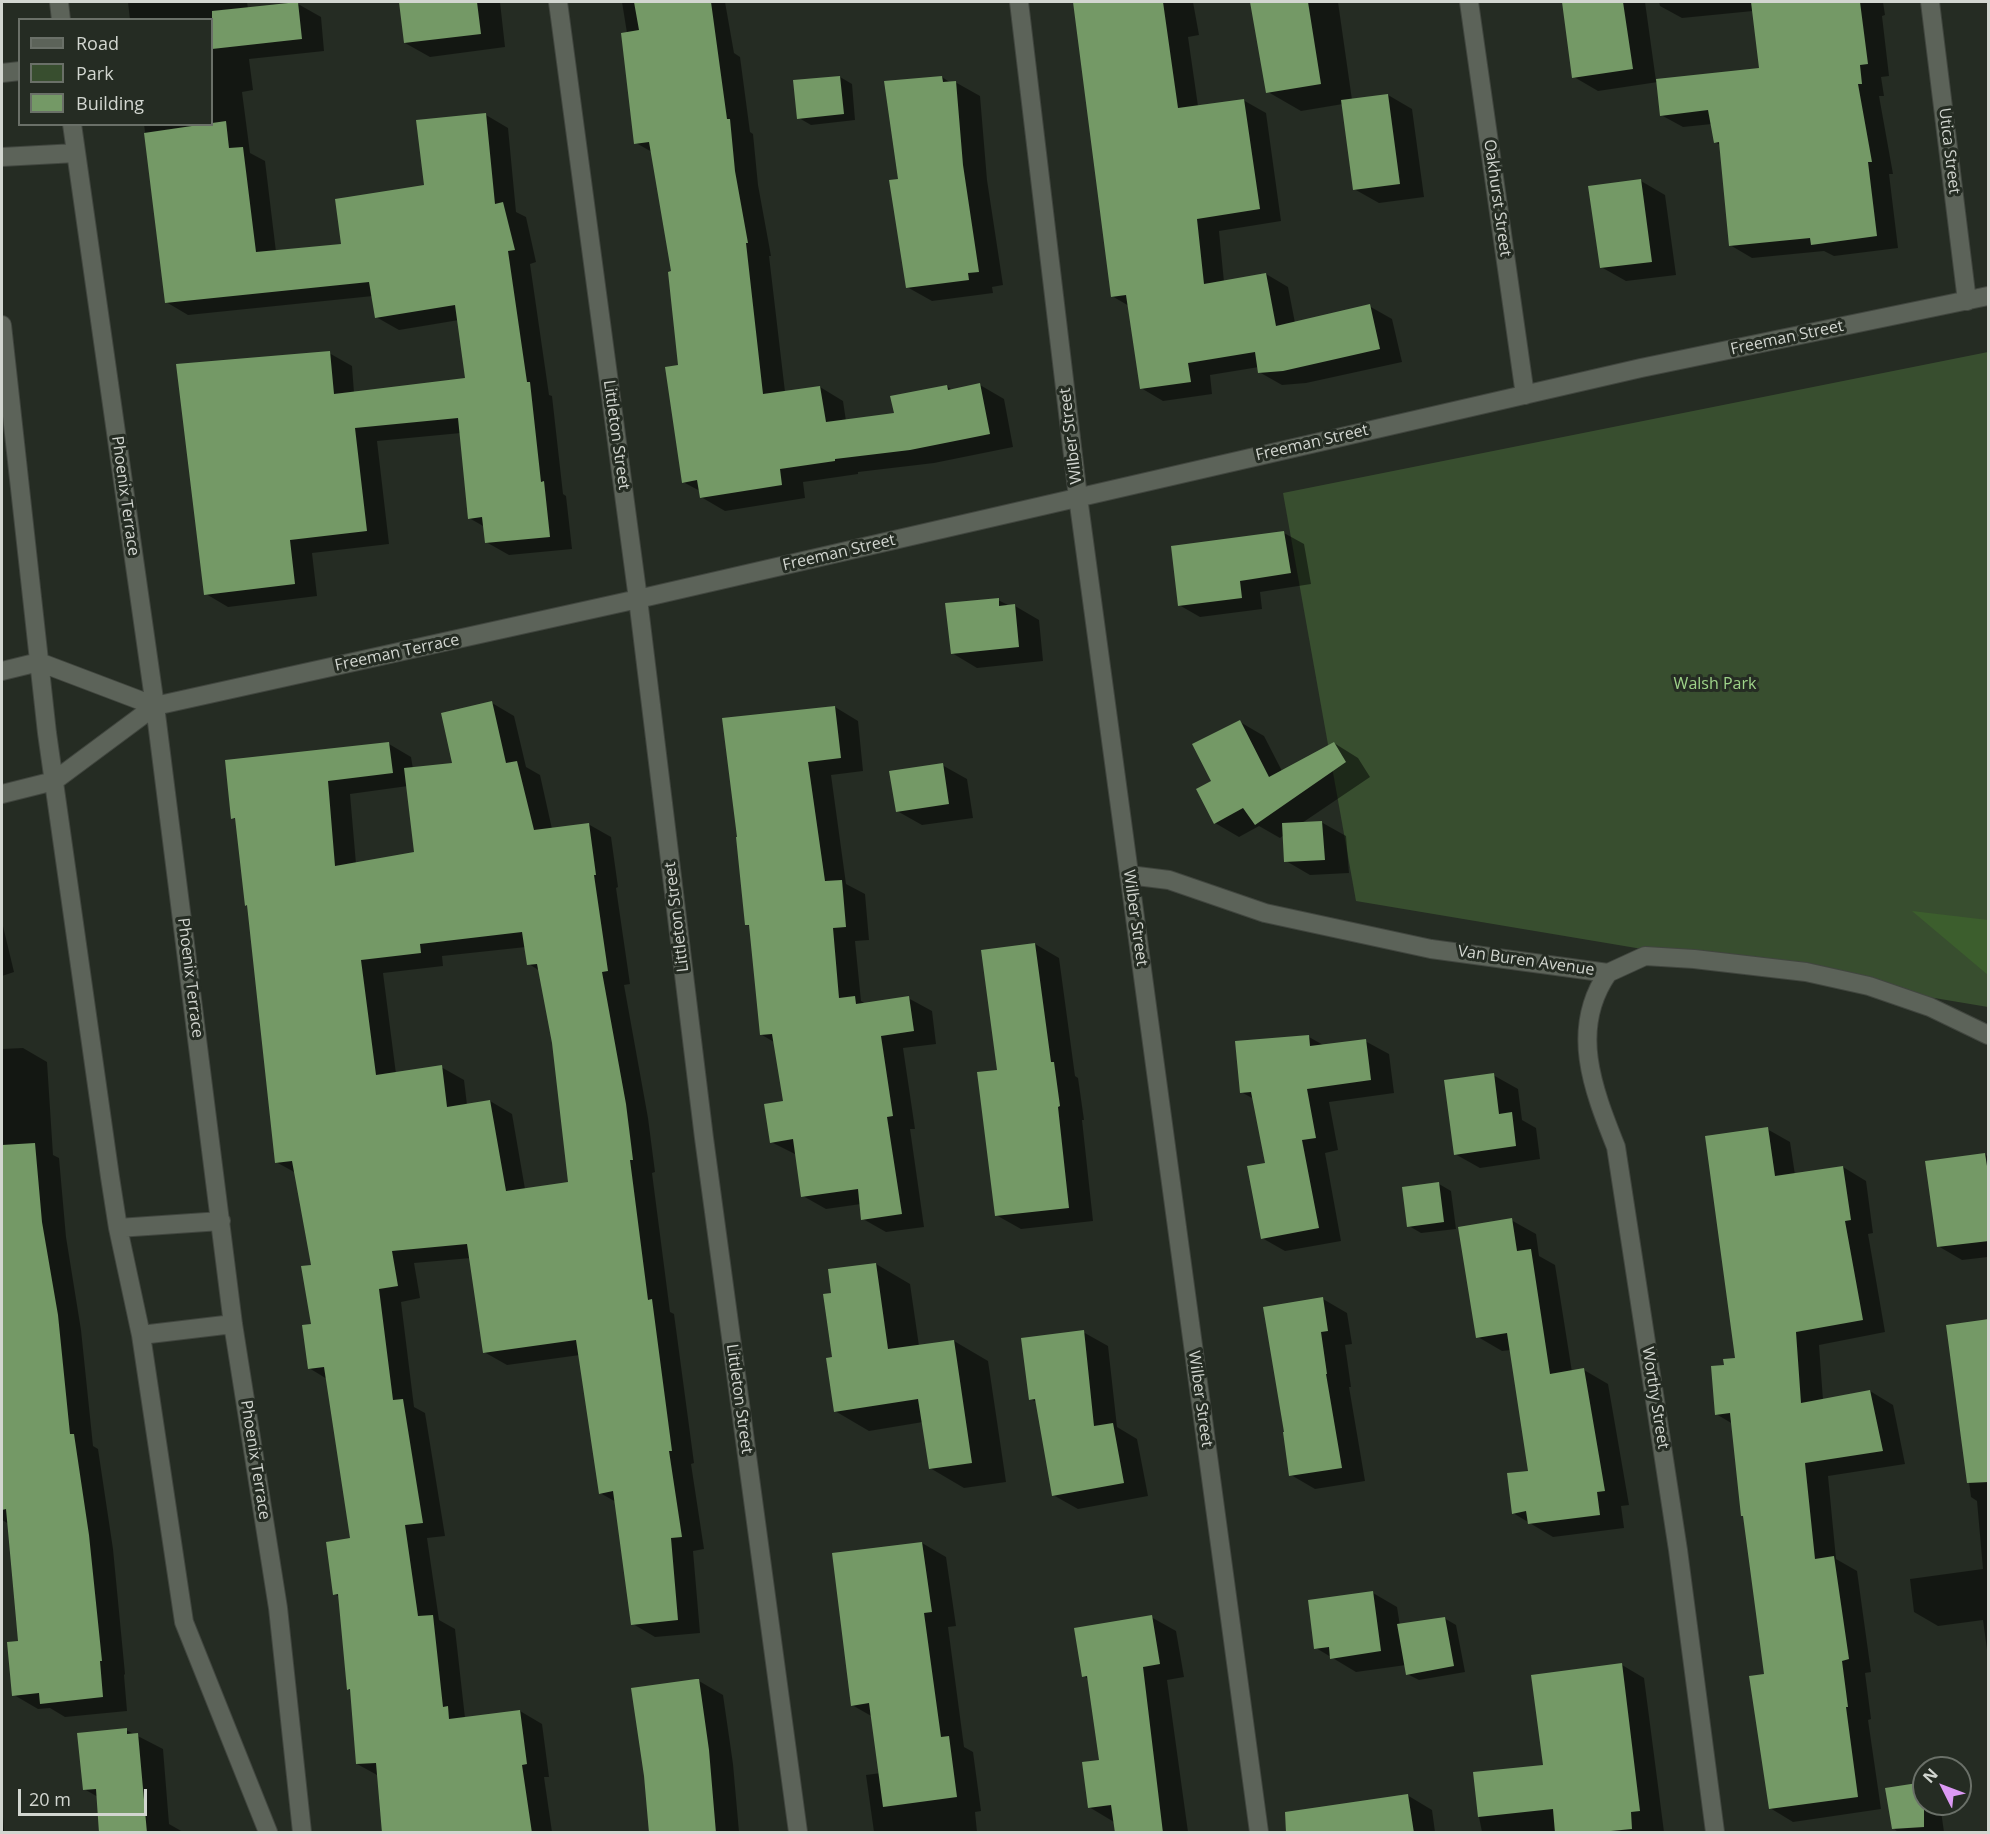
<!DOCTYPE html>
<html>
<head>
<meta charset="utf-8">
<style>
	body { margin:0 }
	#map { position:relative; width:1990px; height:1834px; overflow:hidden; background:#252c23; font-family:"Open Sans",sans-serif }
	canvas { display:block }
	.frame { position:absolute; inset:0; border:3px solid #d2d6d0; pointer-events:none }
	.legend { position:absolute; left:18px; top:18px; width:195px; height:108px; box-sizing:border-box; background:#252c23; border:2px solid #6a7068; margin:0; padding:8px 10px; list-style:none; font-size:18px; color:#d2d6d0 }
	.legend li { display:flex; align-items:center; gap:12px; height:30px }
	.legend b { width:30px; border:2px solid #6a7068 }
	.north { position:absolute; left:1912px; top:1756px; width:60px; height:60px; box-sizing:border-box; background:#252c23; border:2px solid #6a7068; border-radius:50%; rotate:312deg; font-size:16px; font-weight:700; line-height:24px; text-align:center; color:#d2d6d0 }
	.north::after { content:''; display:block; margin:auto; width:21px; height:27px; background:#dc99f4; clip-path:polygon(50% 0,100% 100%,50% 72%,0 100%) }
	.scale { position:absolute; left:18px; top:1789px; width:129px; height:27px; box-sizing:border-box; border:3px solid #d2d6d0; border-top:0; padding-left:8px; font-size:18px; line-height:21px; white-space:nowrap; color:#d2d6d0; -webkit-text-stroke:4px #252c23; paint-order:stroke }
</style>
</head>
<body>
<div id="map">
<canvas width="1990" height="1834"></canvas>
<div class="frame"></div>
<ul class="legend">
<li><b style="height:8px;background:#5c6359"></b>Road</li>
<li><b style="height:16px;background:#384e2f"></b>Park</li>
<li><b style="height:16px;background:#749966"></b>Building</li>
</ul>
<div class="north">N</div>
<div class="scale">20 m</div>
</div>
<script>
const g = document.querySelector('canvas').getContext('2d');
g.lineJoin = 'round';
function fill(path, color) { g.fillStyle = color; g.fill(path, 'evenodd'); }
function stroke(path, color, width, dash) { g.strokeStyle = color; g.lineWidth = width; g.lineCap = dash ? 'butt' : 'round'; g.setLineDash(dash || []); g.stroke(path); }
function write(font, color, halo, rows, align = 'center') {
  g.font = font + ' "Open Sans",sans-serif'; g.lineWidth = 6; g.setLineDash([]); g.textBaseline = 'middle'; g.strokeStyle = halo; g.fillStyle = color; for (const [text, x, y, turn = 0] of rows) {
    g.save(); g.translate(x, y); g.rotate((+turn || 0) * Math.PI / 180); g.textAlign = isNaN(turn) ? turn : align; if (halo) g.strokeText(text, 0, 0); g.fillText(text, 0, 0); g.restore();
  }
}
fill(new Path2D(`
	M1988,352V1007L1356,901L1283,493Z`), '#384e2f');
fill(new Path2D(`
	M1912,911L1988,920V975Z`), '#3c5e2d');
fill(new Path2D(`
	M128,2H247L248,9L298,4L321,17L324,51L249,59L253,90L242,92L250,153L265,161L276,252L342,245L426,186L486,115L508,128L516,212L526,217L536,262L530,264L549,395L552,396L563,494L566,496L572,549L509,555L486,542L485,527L469,518L461,433L377,441L389,544L312,553L317,596L228,607L206,594L329,353L352,366L354,393L467,380L459,320L399,330L376,317L373,296L188,315L166,302L144,124H212V20H130Z
	M401,2H500L505,47L430,57L405,43Z
	M622,2H725L734,53L740,57L750,132L753,134L758,185L771,256H769L785,392L820,387L843,401L846,421L895,414L946,386L954,391L980,385L1004,399L1013,447L934,463L858,472V474L803,482L805,498L725,511L701,497L700,491L683,482L680,366L673,273L652,152L636,143L627,33Z
	M1076,2H1193L1199,35L1188,37L1198,106L1243,100L1266,113L1281,221L1219,231L1224,282L1266,274L1288,287L1295,323L1369,306L1392,319L1402,362L1306,383L1282,385L1259,372V367L1210,375L1212,394L1163,401L1141,388L1129,306L1112,296Z
	M1251,2H1338L1352,100L1388,95L1412,109L1424,197L1379,203L1354,189L1343,104L1301,111L1268,92Z
	M1563,2H1645L1656,81L1761,69L1753,11L1682,18L1660,6L1659,2H1883L1885,15L1882,16L1889,76L1881,77L1884,96H1879L1893,174H1889L1898,248L1834,256L1824,251L1752,258L1730,245L1720,145L1715,142L1712,124L1683,127L1661,115L1658,82L1598,91L1574,77Z
	M840,77L852,84L855,120L811,125L799,118L795,82Z
	M942,77L951,83L955,82L980,96L987,180L1003,285L992,287L993,293L932,301L907,287L899,181Z
	M1641,181L1665,195L1676,275L1626,281L1601,267Z
	M1284,533L1304,544L1311,584L1260,592L1262,609L1200,617L1179,605Z
	M998,600L1010,606H1015L1039,620L1043,661L977,668L952,653Z
	M492,703L514,716L526,767L540,775L552,829L588,824L611,837L618,887L616,888L630,984L624,985L648,1118L655,1172L652,1173L670,1312L674,1314L694,1463L691,1464L704,1549L693,1551L700,1633L655,1637L633,1624L616,1502L600,1493L580,1355L507,1365L484,1352L471,1258L414,1263L420,1298L401,1302L414,1407L425,1413L445,1536L427,1538L439,1620L455,1629L465,1718L520,1711L542,1724L549,1777H544L552,1832H368L384,1831L379,1776L357,1764L351,1691L348,1689L340,1597L334,1594L352,1539L327,1379L309,1368L313,1325L312,1266L296,1173L276,1162L249,906L246,905L236,820L233,818L389,744L411,757L413,769L454,764ZM408,786L416,853L356,864L350,794ZM526,947L529,964L540,971L553,1043L570,1183L525,1189L512,1114L490,1101L467,1105L464,1080L441,1067L396,1074L383,973L443,966L442,956Z
	M835,707L858,721L863,771L831,775L846,884L865,894L869,940L855,941L861,1001L866,1004L908,998L932,1011L936,1044L903,1048L915,1129H910L924,1227L886,1232L863,1219L861,1204L826,1209L803,1196L797,1155L771,1142L785,1102L774,1042L762,1035L751,927L746,924L737,838Z
	M1240,722L1264,736L1282,771L1334,743L1358,758L1370,777L1302,823L1321,822L1346,836L1349,873L1310,875L1286,861L1284,835L1280,838L1259,826L1239,837L1215,823L1213,781Z
	M942,765L967,779L973,818L922,825L897,811Z
	M2,922L14,972L2,976Z
	M1035,944L1059,958L1075,1076L1078,1078L1084,1120H1082L1093,1221L1021,1229L996,1215L999,1071Z
	M1309,1037L1325,1046L1365,1041L1389,1054L1394,1093L1329,1102L1338,1150L1325,1153L1341,1241L1285,1251L1262,1238L1266,1164L1254,1099L1241,1092Z
	M23,1048L47,1062L53,1155L59,1158L66,1237L81,1330L93,1446L98,1449L113,1549L125,1674L124,1675L127,1711L65,1717L50,1708L38,1709L14,1695L20,1642L9,1524L2,1520V1049Z
	M1493,1075L1518,1089L1522,1120L1536,1128L1540,1159L1480,1168L1455,1154Z
	M1767,1129L1790,1142L1795,1175L1843,1167L1866,1181L1873,1233L1868,1234L1885,1332L1819,1345L1823,1400L1870,1391L1893,1405L1905,1464L1828,1476L1836,1559L1857,1571L1871,1672L1865,1673L1871,1719L1868,1720L1881,1809L1793,1822L1770,1808L1766,1675L1733,1424L1716,1414L1726,1366L1737,1359Z
	M1985,1154L1988,1157V1257L1962,1260L1938,1246Z
	M1439,1184L1451,1191L1456,1229L1421,1233L1409,1226Z
	M1511,1220L1536,1234L1539,1256L1555,1265L1572,1372L1584,1370L1608,1384L1629,1505L1621,1506L1624,1528L1553,1537L1513,1513L1530,1472L1511,1350L1502,1351L1478,1337Z
	M876,1264L910,1284L919,1346L954,1341L988,1361L1006,1482L964,1488L930,1468L923,1422L869,1431L835,1411L833,1295Z
	M1323,1299L1347,1313L1352,1344L1345,1345L1351,1387H1349L1365,1481L1315,1489L1291,1475Z
	M1988,1321V1657L1983,1620L1938,1626L1914,1612L1910,1579L1983,1569L1977,1501L1971,1497L1948,1326Z
	M1083,1332L1108,1346L1117,1427L1137,1439L1148,1496L1078,1509L1053,1495L1037,1402L1030,1399Z
	M922,1543L946,1557L956,1626L948,1627L964,1747L973,1752L981,1811L975,1812L977,1832H874L866,1775L881,1773L873,1717L852,1705Z
	M1373,1593L1397,1607L1400,1626L1444,1618L1456,1625L1465,1672L1419,1680L1407,1674L1406,1665L1356,1672L1316,1648Z
	M1151,1617L1176,1631L1184,1677L1167,1680L1188,1832H1117L1114,1822L1089,1807L1101,1761L1088,1679L1084,1676Z
	M1622,1665L1644,1678L1664,1832H1482L1479,1817L1544,1767Z
	M699,1681L723,1695L733,1764L739,1832H651Z
	M126,1730L163,1749L169,1824L183,1832H101L98,1797L84,1789Z
	M1924,1784V1804H1940L1944,1832H1898L1893,1828Z
	M1407,1795L1432,1810L1435,1832H1321Z
	M2,1801L4,1832H2Z`), '#0007');
fill(new Path2D(`
	M298,2L302,39L212,49V11Z
	M399,2H477L481,34L404,43Z
	M634,2H711L727,119H730L735,171L748,243H746L763,394L820,386L826,422L894,413L890,396L947,385L948,390L980,383L990,434L910,450L835,459V461L780,469L782,485L700,498L697,480L682,483L665,367L678,365L668,272L671,271L649,142L634,144L621,33L639,30Z
	M1073,2H1163L1178,108L1244,99L1260,209L1197,219L1204,284L1266,273L1276,326L1370,304L1380,349L1283,371L1258,373L1255,352L1188,363L1191,382L1140,389L1126,295L1111,297Z
	M1250,2H1308L1321,84L1266,93Z
	M1562,2H1623L1633,69L1572,78Z
	M1751,2H1860L1868,64L1860,65L1862,84H1858L1872,162H1868L1877,236L1811,245L1810,238L1729,246L1719,142L1714,143L1708,110L1660,116L1656,79L1759,68Z
	M840,76L844,114L797,119L793,80Z
	M942,76L943,82L956,81L963,165L979,272L968,273L969,280L906,288L889,180L898,179L884,81Z
	M1388,94L1400,184L1353,190L1341,100Z
	M486,113L495,204L503,202L515,250L508,251L527,382H530L541,482L544,481L550,537L485,543L482,517L468,519L458,418L355,428L367,531L290,540L295,584L204,595L176,364L330,351L334,394L465,378L455,305L375,318L369,282L165,303L144,133L226,121L229,148L243,147L256,252L341,244L335,199L424,185L416,120Z
	M1641,179L1652,262L1600,268L1588,186Z
	M1284,531L1291,573L1240,581L1242,598L1178,606L1171,546Z
	M999,598V606L1015,604L1019,647L951,654L945,603Z
	M492,701L506,763L517,761L534,830L589,823L596,875H594L608,971L602,972L626,1104L633,1160H630L648,1300L652,1299L672,1451H669L682,1537L671,1538L678,1620L631,1625L613,1491L599,1494L576,1340L483,1353L467,1244L392,1251L398,1286L379,1289L393,1400L403,1399L423,1523L405,1525L418,1616L433,1615L443,1707L448,1706L449,1719L520,1710L527,1764L522,1765L532,1833H382L376,1763L356,1764L350,1689L347,1690L338,1594L333,1595L326,1542L350,1538L324,1367L308,1369L302,1325L311,1324L301,1266L311,1265L292,1161L275,1163L247,905L245,906L235,818L231,819L225,760L389,742L393,773L328,781L335,866L414,852L404,768L452,763L441,713ZM522,932L527,965L537,964L552,1043L568,1182L506,1191L490,1100L447,1107L442,1065L376,1075L361,960L421,953L420,944Z
	M835,706L841,758L808,762L825,881L842,880L846,927L833,928L839,998L855,996L856,1004L909,996L914,1031L881,1036L893,1116L887,1117L902,1214L861,1220L858,1189L801,1197L793,1139L770,1143L764,1104L783,1101L772,1034L760,1035L749,925H745L736,837H737L722,718Z
	M1240,720L1269,777L1334,742L1346,762L1255,825L1243,808L1214,824L1196,789L1211,781L1192,744Z
	M943,763L949,804L896,812L889,771Z
	M1322,821L1325,860L1284,862L1282,823Z
	M1035,943L1051,1062H1054L1060,1106L1058,1107L1069,1208L995,1216L977,1072L997,1070L981,950Z
	M1309,1035L1310,1046L1366,1039L1371,1080L1307,1089L1316,1138L1302,1140L1319,1228L1261,1239L1247,1166L1265,1163L1251,1092L1240,1093L1235,1041Z
	M1494,1073L1499,1114L1512,1112L1516,1146L1454,1155L1444,1080Z
	M1768,1127L1775,1176L1843,1166L1851,1220L1845,1221L1863,1320L1796,1332L1801,1403L1870,1390L1883,1451L1805,1463L1815,1559L1834,1556L1849,1659L1842,1661L1848,1707H1846L1858,1797L1769,1809L1749,1676L1764,1674L1743,1516H1741L1730,1413L1715,1415L1711,1366L1724,1365L1723,1359L1735,1358L1705,1136Z
	M35,1143L42,1222L58,1315L70,1434H74L89,1535L102,1661H100L103,1697L40,1704L39,1693L12,1696L7,1642L18,1641L6,1509L2,1510V1145Z
	M1985,1153L1989,1179V1241L1937,1247L1925,1161Z
	M1439,1182L1444,1222L1407,1227L1402,1187Z
	M1512,1218L1517,1251L1531,1249L1550,1374L1584,1368L1605,1491L1597,1492L1600,1515L1528,1524L1526,1511L1512,1514L1507,1473L1528,1471L1507,1333L1476,1338L1458,1227Z
	M876,1263L888,1349L954,1340L972,1463L929,1469L918,1399L834,1412L826,1358L832,1357L823,1294L831,1293L828,1269Z
	M1323,1297L1328,1331L1321,1332L1327,1374H1326L1342,1468L1289,1476L1283,1432H1284L1263,1307Z
	M1989,1319V1482L1967,1483L1946,1325Z
	M1084,1330L1094,1426L1113,1423L1124,1483L1052,1496L1035,1399L1029,1400L1021,1338Z
	M922,1542L932,1612L924,1613L941,1737L949,1736L957,1797L883,1807L869,1703L851,1706L832,1553Z
	M1373,1591L1381,1651L1330,1659L1329,1647L1314,1649L1308,1600Z
	M1152,1615L1160,1664L1143,1667L1163,1833H1115L1111,1805L1088,1808L1082,1762L1099,1760L1087,1676L1082,1677L1074,1628Z
	M1445,1617L1454,1666L1406,1675L1397,1624Z
	M1622,1663L1640,1811L1631,1812L1632,1829L1590,1833H1555L1553,1809L1478,1817L1473,1772L1543,1765L1531,1675Z
	M696,1679H699L709,1750L716,1833H649L644,1776L631,1688Z
	M127,1728V1734L138,1733L147,1833H99L96,1789L83,1790L77,1733Z
	M1924,1782V1827L1892,1829L1885,1788Z
	M1408,1794L1414,1833H1286L1285,1812Z`), '#749966');
const street = new Path2D(`
	M59,2L61,20
	M558,2L638,599L704,1138L798,1832
	M1019,2L1078,497L1259,1832
	M1469,2L1525,395
	M1930,2L1967,301
	M2,73L20,71
	M72,124L155,706L233,1324L278,1608L302,1832
	M2,157L76,153
	M2,325L47,733L110,1177L118,1228L141,1335L184,1622L268,1832
	M2,671L39,662L155,706
	M2,794L54,781L155,706L638,599L1641,368L1988,296
	M1129,875L1169,880L1265,913L1431,949L1608,973L1645,956L1694,959L1806,972L1869,986L1930,1007L1988,1035
	M1608,973C1569,1029 1593,1089 1616,1147L1678,1550L1715,1832
	M118,1228L221,1221
	M141,1335L233,1324`);
stroke(street, '#41463f', 20);
stroke(street, '#5c6359', 18);
write('16px', '#d2d6d0', '#252c23', [
	["Utica Street",1949,151,83],
	["Oakhurst Street",1497,198,82],
	["Freeman Street",1787,338,-12],
	["Littleton Street",616,435,82],
	["Wilber Street",1071,436,-97],
	["Freeman Street",1312,443,-13],
	["Phoenix Terrace",125,496,82],
	["Freeman Street",839,553,-13],
	["Freeman Terrace",397,653,-12],
	["Littleton Street",677,917,-97],
	["Wilber Street",1135,918,82],
	["Van Buren Avenue",1526,961,8],
	["Phoenix Terrace",190,978,83],
	["Worthy Street",1655,1398,81],
	["Littleton Street",739,1399,82],
	["Wilber Street",1200,1399,82],
	["Phoenix Terrace",255,1460,81]
]);
write('16px', '#9ed389', '#252c23', [
	["Walsh Park",1715,684]
]);
</script>
</body>
</html>
